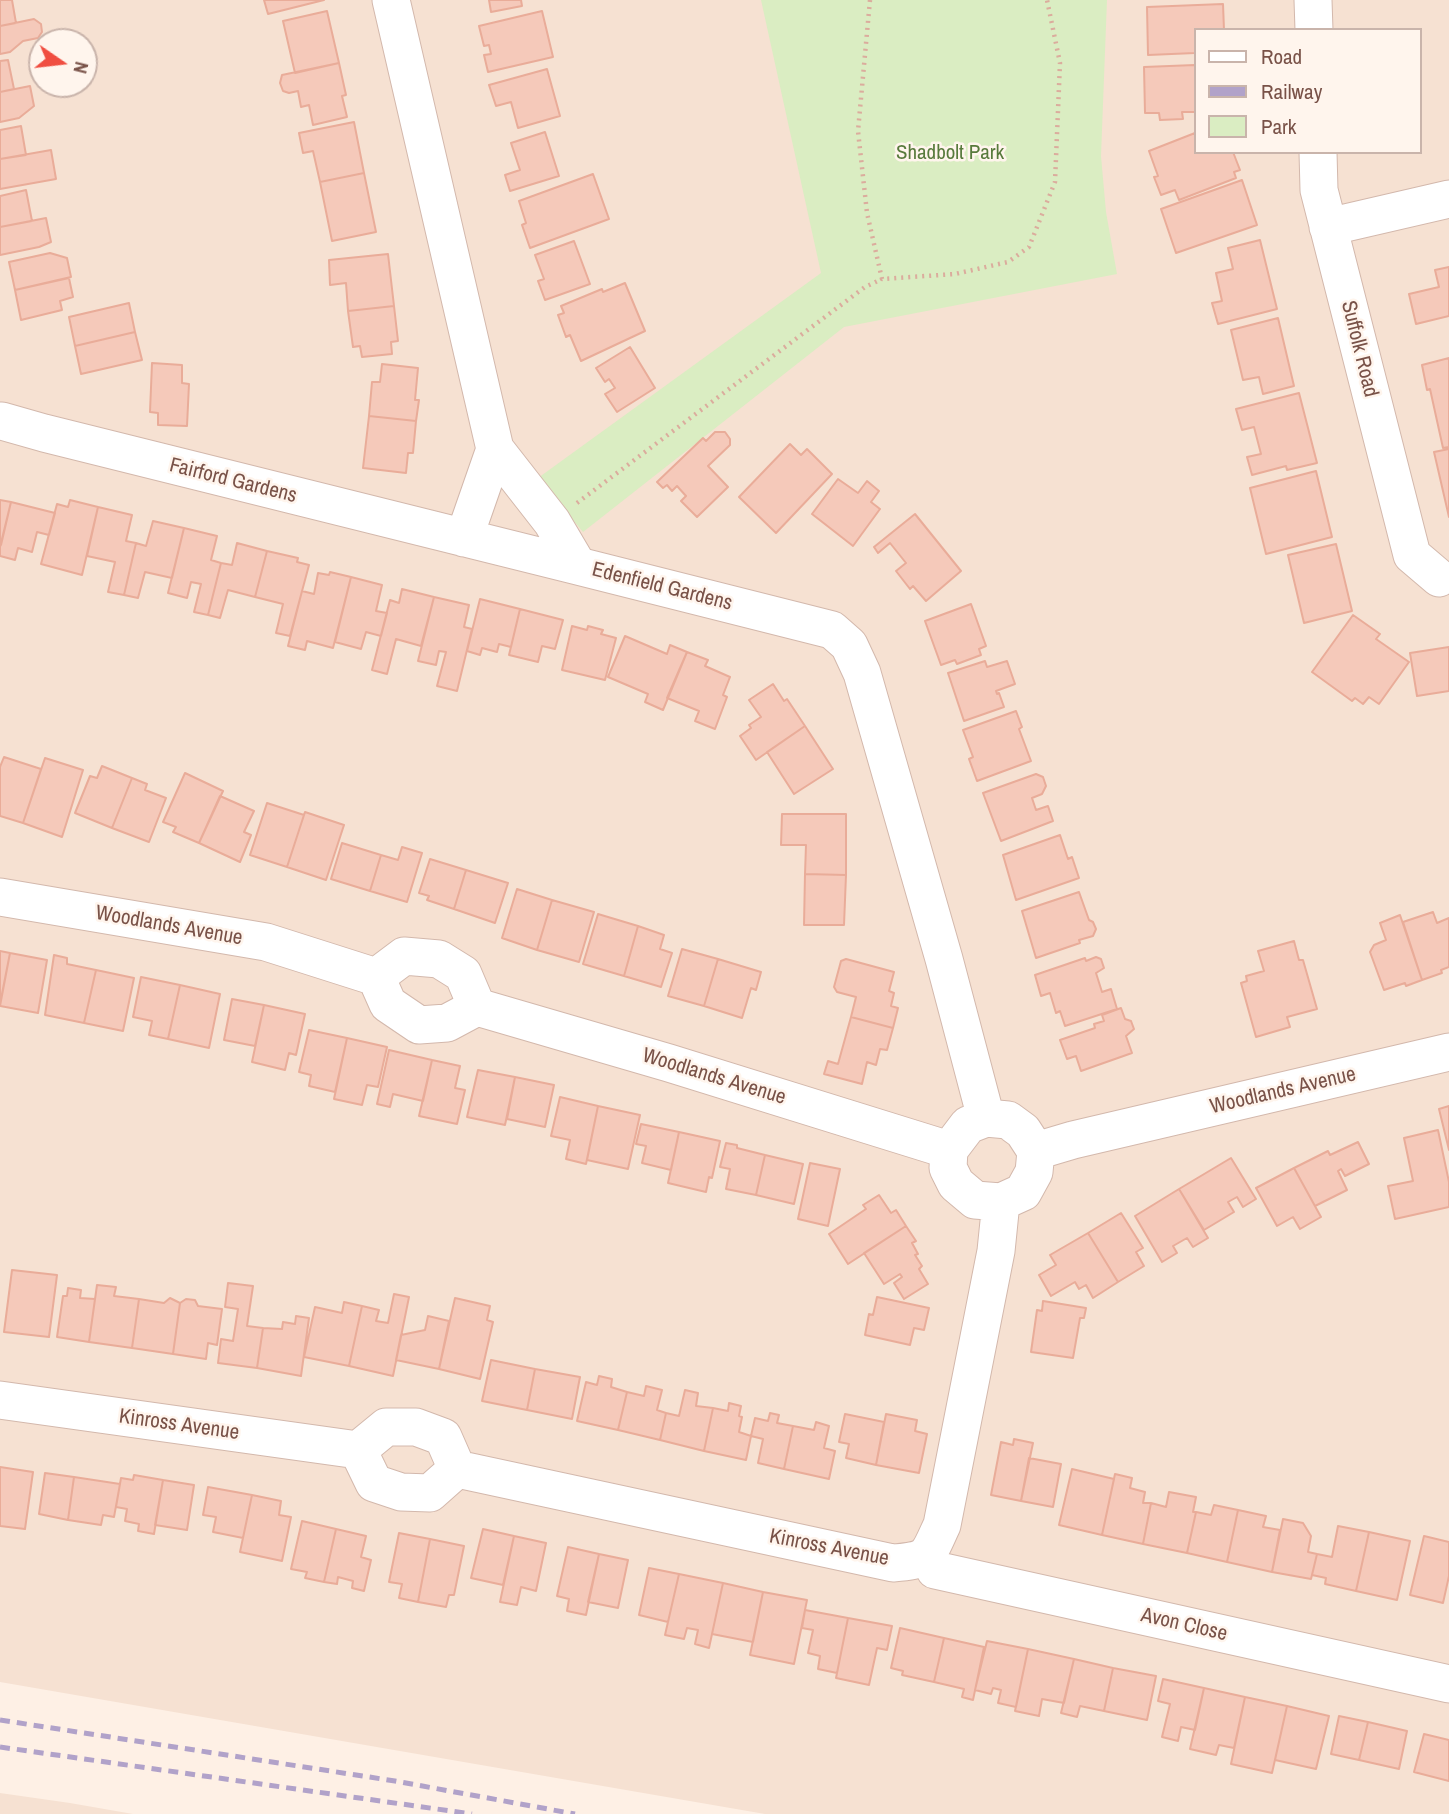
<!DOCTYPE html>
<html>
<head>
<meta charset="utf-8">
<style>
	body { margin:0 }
	#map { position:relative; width:1449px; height:1814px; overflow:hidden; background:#fef0e5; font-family:"Archivo Narrow",sans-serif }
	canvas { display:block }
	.legend { position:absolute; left:1194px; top:28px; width:228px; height:126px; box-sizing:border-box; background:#fff5ed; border:2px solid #c9b4ab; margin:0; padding:9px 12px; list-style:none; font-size:21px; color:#795248 }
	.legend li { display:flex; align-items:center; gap:14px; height:35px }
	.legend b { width:35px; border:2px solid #c9b4ab }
	.north { position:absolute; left:28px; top:28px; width:70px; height:70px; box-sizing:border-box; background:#fff5ed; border:2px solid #c9b4ab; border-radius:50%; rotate:104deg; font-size:19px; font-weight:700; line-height:28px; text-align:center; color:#795248 }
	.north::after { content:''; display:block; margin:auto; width:24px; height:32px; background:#f04e41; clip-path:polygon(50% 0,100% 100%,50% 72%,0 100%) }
</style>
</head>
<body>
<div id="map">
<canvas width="1449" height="1814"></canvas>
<ul class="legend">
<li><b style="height:9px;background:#fff"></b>Road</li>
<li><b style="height:9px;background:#b1a2c9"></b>Railway</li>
<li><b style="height:19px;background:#daedc2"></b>Park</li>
</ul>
<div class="north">N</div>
</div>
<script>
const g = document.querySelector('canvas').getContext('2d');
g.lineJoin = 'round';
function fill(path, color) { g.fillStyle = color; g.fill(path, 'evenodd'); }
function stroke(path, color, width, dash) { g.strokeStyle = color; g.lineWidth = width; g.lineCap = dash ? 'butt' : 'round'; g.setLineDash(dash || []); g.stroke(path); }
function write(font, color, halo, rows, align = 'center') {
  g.font = font + ' "Archivo Narrow",sans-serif'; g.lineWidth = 5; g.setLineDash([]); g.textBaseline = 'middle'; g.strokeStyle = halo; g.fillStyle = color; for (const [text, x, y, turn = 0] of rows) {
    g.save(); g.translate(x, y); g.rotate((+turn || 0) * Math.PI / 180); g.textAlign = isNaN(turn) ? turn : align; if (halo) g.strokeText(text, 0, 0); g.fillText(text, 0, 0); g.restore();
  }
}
fill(new Path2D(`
	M0,0H1449V1814H765L0,1682ZM1195,30H1419V152H1195ZM42,42H84V84H42Z
	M0,1793L70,1803L133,1814H0Z`), '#f6e1d2');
fill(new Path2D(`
	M761,0H1107L1101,156L1106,212L1117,274L844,327L583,532L538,478L821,273Z`), '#daedc2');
const building = new Path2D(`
	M0,0H12L16,23L0,26Z
	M264,0H324L268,14Z
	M489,0H521L522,6L491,12Z
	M1223,4L1224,30H1195V53L1148,55L1147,7Z
	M327,11L339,63L295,73L283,21Z
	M542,11L553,57L488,72L484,55L491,54L489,45L484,46L479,26Z
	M34,19L41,24L42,32L38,38L23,41L10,52L0,54V26Z
	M8,60L14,89L0,92V61Z
	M339,63L346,95L342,96L347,117L313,125L309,105L301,107L298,91L289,93L283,91L280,83L282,75Z
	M1195,65V112H1182L1183,119L1160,120L1159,113H1145L1144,67Z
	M547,69L560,116L518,128L511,102L496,106L489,85Z
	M30,86L34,106L19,118L0,122V92Z
	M354,122L364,173L320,182L313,151L303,153L299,133Z
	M21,126L26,155L0,159V130Z
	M545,132L559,176L510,191L505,175L520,170L511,143Z
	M1195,133V152H1233L1240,170L1234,172L1236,178L1179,200L1175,190L1161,195L1154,177L1158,176L1149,151Z
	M51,150L56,179L0,189V159Z
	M364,173L376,232L332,241L320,182Z
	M593,174L609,219L530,248L522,225L526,223L519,201Z
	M1242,180L1257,225L1176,253L1161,209Z
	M26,190L32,221L0,227V196Z
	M46,218L51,242L39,247L0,255V227Z
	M1260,240L1277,309L1218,324L1212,303L1222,301L1216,273L1233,269L1228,248Z
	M574,241L590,284L545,300L538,281L544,279L535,255Z
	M50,253L67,258L71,277L15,290L9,262Z
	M388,254L394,306L348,311L346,283L330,285L329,260Z
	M1449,267V316L1416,324L1409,294L1439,287L1435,270Z
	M69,278L73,297L60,301L62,310L21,320L15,290Z
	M625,283L645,331L581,361L570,335L566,337L558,315L564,313L561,306L602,289L603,292Z
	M129,303L135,332L75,346L69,317Z
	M394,306L398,341L391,342L392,354L362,357L360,346L353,347L348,311Z
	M1278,318L1294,386L1263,394L1259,377L1243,380L1231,330Z
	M135,332L142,360L81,374L75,346Z
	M630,347L655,388L617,412L605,394L615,388L609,379L605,382L596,368Z
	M1449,358V447L1443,448L1430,389L1427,390L1422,365Z
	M152,363L182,365V383L189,384L187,426L158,425V413L150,412Z
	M382,364L418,368L415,400H419L416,421L369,416L372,382H380Z
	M1299,393L1317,463L1287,470L1286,466L1252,475L1247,457L1261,454L1254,427L1242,430L1236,409Z
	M369,416L416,421L413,453H408L406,473L363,468Z
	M715,432H725L730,439V445L708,466L728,487L697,517L681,501L686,496L677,486L672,491L667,485L663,488L657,482L703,438L706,441Z
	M790,444L801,455L807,449L832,474L776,533L739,497Z
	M1449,449V517L1434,452Z
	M1316,471L1332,537L1266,554L1250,488Z
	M838,479L858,493L867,481L879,491L871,502L880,509L853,546L812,514Z
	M0,500L11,502L1,545H0Z
	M70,500L98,507L82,575L41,564L57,504L68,507Z
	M11,502L55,513L49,535L37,532L32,552L18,548L15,560L0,556V547Z
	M98,507L132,515L126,541L136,543L124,595L108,592L115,562L87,556Z
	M915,514L961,571L926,601L913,586L910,589L896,571L906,563L890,543L878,553L874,547Z
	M153,521L184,528L172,578L145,572L138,598L124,595L136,543L146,546Z
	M184,528L217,536L211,560L221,563L208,615L194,612L201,584L191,582L187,598L168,593Z
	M237,543L267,551L255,597L228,590L220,618L208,615L221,563L232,565Z
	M1336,544L1352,611L1304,623L1288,555Z
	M267,551L298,558L297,562L309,565L290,636L276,633L283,604L255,597Z
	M330,572L351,577L333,648L307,641L305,650L288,646L302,591L314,594L318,573L329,575Z
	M351,577L382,585L376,611L387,613L381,636L366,632L361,649L335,642Z
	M402,589L434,597L421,646L396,639L387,674L372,670L390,600L399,603Z
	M434,597L469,605L464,627L472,629L457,691L437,686L446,652L439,651L436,665L418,661Z
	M480,599L520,609L511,647L499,644L497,652L482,648L480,655L467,651Z
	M971,604L986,646L979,649L981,655L957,664L955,660L941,665L925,621Z
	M520,609L563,620L555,649L542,646L538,662L509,655Z
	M1353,615L1380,634L1376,639L1409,662L1379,704L1369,697L1363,704L1355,698L1352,701L1312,672Z
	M572,626L587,630L588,626L603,630L601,634L616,638L605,680L562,670Z
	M625,636L667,654L670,645L687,652L663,710L645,702L648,694L608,677Z
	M1449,647V691L1417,696L1410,653Z
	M687,652L708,660L705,666L730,677L723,695L727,697L715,729L695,721L699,711L667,698Z
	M985,661L987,667L1007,661L1015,684L996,691L997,694L999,693L1004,707L964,721L948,673Z
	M773,684L784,701L787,699L805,726L756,760L740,736L751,728L749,725L761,717L749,700Z
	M1016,711L1022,727L1019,729L1031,761L977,781L969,759L973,757L963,730Z
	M805,726L833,769L794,794L767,752Z
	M4,757L41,769L23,823L0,816V767Z
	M45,758L83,770L62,837L23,823Z
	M102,766L132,778L112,828L75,813L90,776L97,778Z
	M185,773L223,791L199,843L173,832L176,827L163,822Z
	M1036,774L1043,777L1046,786L1042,794L1032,798L1036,810L1048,806L1053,821L1001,841L983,793Z
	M132,778L147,784L145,790L166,798L149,842L112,828Z
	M220,796L254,811L244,832L251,835L240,862L199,843Z
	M267,803L304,815L287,867L250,855Z
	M305,812L344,825L326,880L287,867Z
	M782,814H846V875L805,874L806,845H781Z
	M1060,835L1068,859L1072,857L1079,878L1016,900L1003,855Z
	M342,843L381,855L370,891L331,879Z
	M402,847L422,853L407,902L370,891L381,855L398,860Z
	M430,859L466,870L454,909L427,900L429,896L419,893Z
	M466,870L508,883L495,923L454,909Z
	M805,874L846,875L844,925H804Z
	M517,889L552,900L537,950L502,938Z
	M1079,892L1089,920L1093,922L1096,929L1093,936L1079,940L1080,943L1036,958L1022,911Z
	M552,900L594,912L579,962L537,950Z
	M1433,912L1437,923L1449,918V967L1441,970L1442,973L1422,980L1403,922Z
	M598,914L638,926L624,976L583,964Z
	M1400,915L1422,980L1406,986L1405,983L1384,990L1370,952L1374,945L1386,940L1380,923Z
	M638,926L664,935L660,949L672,953L661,987L624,976Z
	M1294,941L1299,960H1303L1317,1009L1287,1017L1290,1027L1256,1037L1241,983L1247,981L1246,976L1264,971L1258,951Z
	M682,949L718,959L704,1006L668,996Z
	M0,951L10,953L0,1004Z
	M10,953L47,960L38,1013L0,1006Z
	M54,955L67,958V964L96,970L84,1023L45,1015Z
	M1096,957L1101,959L1104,968L1096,973L1102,992L1111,989L1117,1009L1065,1026L1060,1011L1056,1013L1050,993L1041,996L1035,975L1085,958L1086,961Z
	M718,959L761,972L756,990L751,988L742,1018L704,1006Z
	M846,959L894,972L889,991L894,993L891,1006L898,1008L893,1028L851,1017L856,997L837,992L834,987L841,961Z
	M96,970L134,978L123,1031L84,1023Z
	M141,977L180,985L168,1039L149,1035L152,1021L133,1017Z
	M180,985L220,994L209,1048L168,1039Z
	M232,999L264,1005L255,1046L224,1040Z
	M264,1005L305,1014L296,1055L289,1053L285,1070L252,1062Z
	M1121,1008L1125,1019L1131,1021L1134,1029L1126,1036L1132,1053L1081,1071L1076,1056L1067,1059L1060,1040L1095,1028L1094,1024L1104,1021L1102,1015Z
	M851,1017L893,1028L887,1050L880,1049L876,1065L867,1062L862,1084L824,1074L828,1061L838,1064Z
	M309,1030L347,1038L335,1092L309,1086L311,1075L299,1072Z
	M347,1038L387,1047L378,1087L367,1085L362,1105L334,1099Z
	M389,1050L432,1060L423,1101L393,1094L390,1107L377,1104Z
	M432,1060L460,1066L455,1088L465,1090L457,1124L419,1116Z
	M478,1070L515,1077L505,1125L467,1117Z
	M515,1077L554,1085L545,1127L507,1119Z
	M560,1097L598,1106L586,1164L566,1159L570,1140L551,1136Z
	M598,1106L640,1115L628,1169L587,1160Z
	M1449,1106V1150L1439,1109Z
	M641,1124L679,1132L671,1170L642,1163L646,1146L636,1144Z
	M1438,1130L1449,1182V1207L1395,1219L1388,1186L1413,1181L1404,1138Z
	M679,1132L720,1141L712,1178L709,1177L706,1192L668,1183Z
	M1358,1142L1369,1164L1345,1176L1341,1169L1338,1171L1347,1190L1315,1206L1294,1168L1328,1151L1330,1155Z
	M726,1143L737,1145V1148L765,1155L756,1195L726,1189L730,1169L720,1167Z
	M765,1155L803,1164L794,1204L756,1195Z
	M1231,1158L1256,1199L1243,1207L1237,1197L1228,1202L1234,1212L1204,1230L1179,1189Z
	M810,1163L840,1169L828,1226L798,1219Z
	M1294,1168L1321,1217L1300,1229L1293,1217L1277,1226L1256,1188Z
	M1179,1189L1208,1238L1193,1247L1187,1238L1173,1246L1177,1253L1162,1262L1135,1216Z
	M879,1195L891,1213L896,1210L906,1226L848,1264L829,1234L866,1209L863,1205Z
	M1121,1213L1143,1248L1136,1252L1144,1266L1118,1282L1088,1233Z
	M906,1226L916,1241L912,1243L918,1254L915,1255L922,1266L919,1269L928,1284L904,1299L894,1283L902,1277L900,1274L884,1284L864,1253Z
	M1088,1233L1118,1282L1093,1298L1086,1285L1079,1289L1075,1282L1051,1296L1039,1275L1056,1265L1050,1255Z
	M12,1270L57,1275L49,1337L4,1332Z
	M228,1283L253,1286L247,1326L263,1328L257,1368L218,1363L221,1339L233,1341L238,1309L225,1307Z
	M97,1285L116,1287L114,1296L139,1299L132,1348L89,1342Z
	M68,1288L81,1290L80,1298L95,1299L89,1342L57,1337L63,1296H67Z
	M394,1294L409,1297L393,1376L349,1366L362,1306L379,1310L376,1321L388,1323Z
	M877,1297L929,1308L924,1330L914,1328L910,1345L865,1335L869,1314L873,1315Z
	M170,1298L180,1303L173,1354L132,1348L139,1299L164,1303Z
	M455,1298L490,1306L487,1320L493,1322L480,1379L439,1369Z
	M186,1299L195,1300L198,1306L222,1309L217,1345L208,1343L206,1359L173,1354L180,1303Z
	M1043,1301L1086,1308L1084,1318H1080L1073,1358L1031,1352L1037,1310L1042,1311Z
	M344,1302L362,1306L349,1366L304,1357L315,1307L342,1313Z
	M296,1316L309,1318L301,1376L257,1368L263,1328L282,1329L283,1322L295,1324Z
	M428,1316L449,1321L439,1369L396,1360L401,1335L425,1330Z
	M491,1360L535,1369L527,1410L482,1401Z
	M535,1369L580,1377L572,1419L527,1410Z
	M599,1376L612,1379L611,1387L627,1392L618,1430L577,1421L586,1382L597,1385Z
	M646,1386L662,1390L657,1410L666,1413L660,1440L618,1430L627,1392L644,1396Z
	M685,1390L698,1393L696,1406L713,1408L704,1451L660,1440L666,1413L679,1416Z
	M729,1403L741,1406L739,1416L742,1417L739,1432L751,1436L746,1460L704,1451L713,1408L728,1411Z
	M770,1413L779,1415L777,1423L793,1426L784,1469L758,1463L763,1439L751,1436L755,1418L768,1421Z
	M845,1414L884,1422L876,1465L846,1458L849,1444L839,1442Z
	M886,1414L917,1420L915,1431L927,1434L919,1473L876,1465Z
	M816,1422L829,1426L824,1448L835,1451L829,1479L784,1469L793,1426L814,1430Z
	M1014,1439L1033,1443L1021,1501L991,1495L1001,1442L1013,1445Z
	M1029,1458L1061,1464L1053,1507L1021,1501Z
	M0,1467L33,1472L25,1529L0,1526Z
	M1072,1469L1114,1479L1102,1535L1059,1525Z
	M45,1473L74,1477L68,1520L39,1514Z
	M1115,1474L1132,1478L1130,1488L1145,1492L1143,1503H1151L1143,1544L1102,1535Z
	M134,1475L163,1480L154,1534L138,1531L139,1524L125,1521L127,1509L116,1507L121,1478L133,1480Z
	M74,1477L120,1484L114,1517L103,1515L101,1525L68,1520Z
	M163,1480L194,1485L187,1530L155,1525Z
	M208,1487L252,1495L243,1538L213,1532L216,1517L203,1515Z
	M1169,1492L1196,1497L1193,1512H1196L1187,1553L1143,1544L1151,1503L1166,1507Z
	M252,1495L281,1501L279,1515L291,1517L282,1561L240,1552Z
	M1214,1505L1238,1510L1227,1562L1187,1553L1196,1512L1211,1515Z
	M1238,1510L1266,1516L1263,1527L1280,1530L1272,1572L1227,1562Z
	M1283,1519L1303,1523L1311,1536L1308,1552L1317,1554L1311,1579L1272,1572Z
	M302,1521L336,1529L324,1582L305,1578L307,1572L291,1569Z
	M1338,1526L1369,1532L1356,1591L1325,1584L1326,1578L1312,1575L1317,1554L1332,1557Z
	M336,1529L366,1536L361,1557L371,1560L364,1591L352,1588L353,1581L338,1577L337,1584L324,1582Z
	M483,1529L514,1536L503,1585L471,1578Z
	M1369,1532L1410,1541L1397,1600L1356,1591Z
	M399,1533L430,1539L418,1602L399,1598L402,1584L389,1582Z
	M514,1536L546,1543L536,1591L521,1587L517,1605L500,1602Z
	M1424,1536L1449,1542V1576L1443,1603L1410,1595Z
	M430,1539L464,1546L454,1595H449L446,1607L418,1602Z
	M568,1547L599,1554L586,1615L567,1611L569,1599L557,1596Z
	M599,1554L628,1560L618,1608L588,1602Z
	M649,1568L679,1574L668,1622L639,1615Z
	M679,1574L723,1583L709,1648L695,1644L698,1630L687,1628L684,1639L665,1635Z
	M723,1583L763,1592L753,1642L712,1634Z
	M763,1592L807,1600L794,1664L750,1655Z
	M805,1610L848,1618L837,1673L818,1669L820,1656L808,1653L813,1630L802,1628Z
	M848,1618L892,1626L887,1650L877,1648L869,1685L836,1678Z
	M900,1628L944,1638L934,1682L902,1675L903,1671L891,1668Z
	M944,1638L984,1647L973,1700L962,1697L964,1689L934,1682Z
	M987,1641L1028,1649L1016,1707L998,1703L1001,1690L993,1688L991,1694L975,1690Z
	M1028,1649L1074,1659L1064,1703L1042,1699L1039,1716L1015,1711Z
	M1074,1659L1113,1668L1104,1711L1080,1706L1077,1717L1061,1713Z
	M1113,1668L1156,1676L1147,1720L1104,1711Z
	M1163,1679L1204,1688L1195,1730L1181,1727L1178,1741L1162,1737L1170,1704L1158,1701Z
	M1204,1688L1245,1697L1234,1748L1219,1745L1216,1755L1190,1749Z
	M1245,1697L1287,1706L1272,1773L1231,1764Z
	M1287,1706L1329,1716L1316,1769L1275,1760Z
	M1339,1716L1368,1722L1359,1760L1331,1754Z
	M1368,1722L1407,1731L1399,1769L1359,1760Z
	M1424,1734L1449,1740V1781L1414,1772Z`);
fill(building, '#f5c9ba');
stroke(building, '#e9ac99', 2);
const minor = new Path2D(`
	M391,0L495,449L552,522L578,566L832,630L849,645L862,673L944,959L986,1118
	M1313,0L1314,30
	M1318,152L1319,190L1412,555L1439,578
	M1328,227L1449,199
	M2,421L44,433L578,566
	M464,538L495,449
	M0,897L266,942L376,977L388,1004L419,1025L447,1023L477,1007L669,1063L949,1150
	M376,977L404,956L439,959L463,974L477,1007
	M986,1118L1008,1120L1023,1131L1036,1151L1034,1172L1023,1192L1001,1202L975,1200L956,1184L948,1168L949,1150L968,1125Z
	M1036,1151L1073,1140L1449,1052
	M0,1400L358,1450L386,1427H416L443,1437L457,1469
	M358,1450L374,1483L401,1492L430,1493L457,1469
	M457,1469L893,1563C930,1560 927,1557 942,1525L996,1251L1001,1202
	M928,1554L935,1570L1449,1684`);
stroke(minor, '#d3b8ac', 39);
stroke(new Path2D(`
	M870,0L858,131L867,213L882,279L955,274L1008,262L1029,247L1055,182L1060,63L1047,0
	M577,503L865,287L882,279`), '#dbac9d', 4.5, [2, 5]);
stroke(minor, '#fff', 37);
stroke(new Path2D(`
	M0,1720L395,1781L575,1814
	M0,1747L472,1814`), '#b1a2c9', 5, [10, 7]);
write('21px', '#587a3c', '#fff5ed', [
	["Shadbolt Park",950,153]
]);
write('21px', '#795248', '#fff5ed', [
	["Suffolk Road",1359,349,76],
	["Fairford Gardens",233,481,14],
	["Edenfield Gardens",662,587,14],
	["Woodlands Avenue",169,926,10],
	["Woodlands Avenue",714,1077,17],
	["Woodlands Avenue",1283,1091,-13],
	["Kinross Avenue",179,1425,8],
	["Kinross Avenue",829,1548,11],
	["Avon Close",1184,1625,13]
]);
</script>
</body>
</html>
